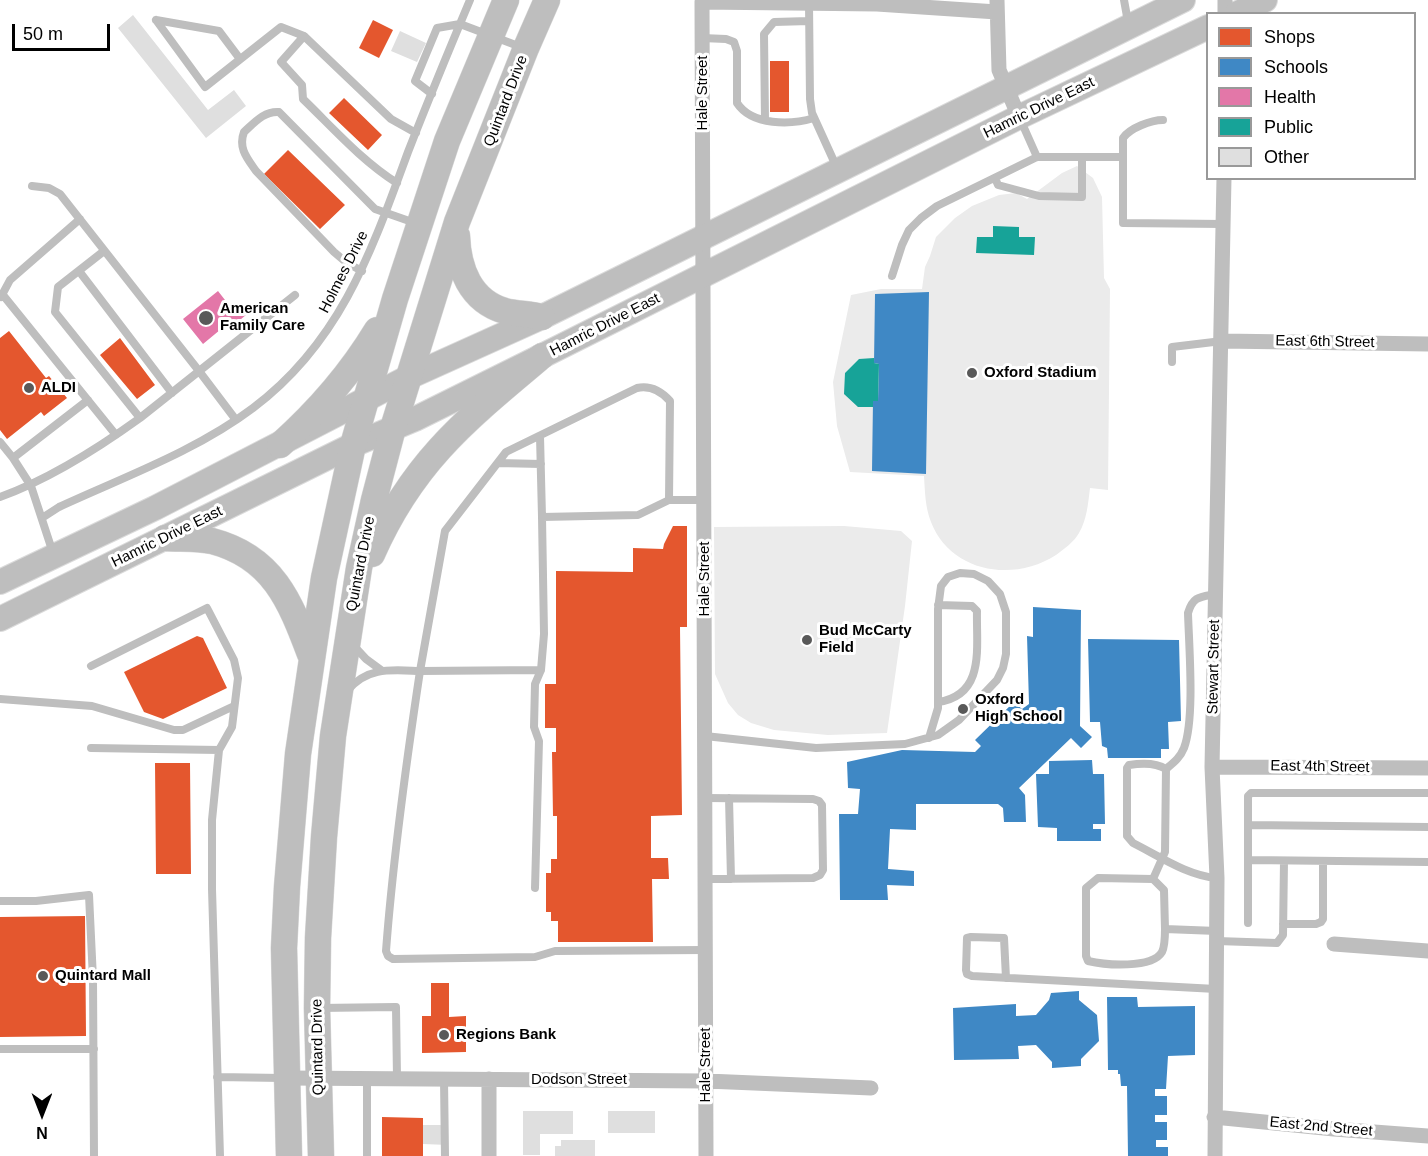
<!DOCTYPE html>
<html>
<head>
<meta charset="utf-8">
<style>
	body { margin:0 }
	#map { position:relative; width:1428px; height:1156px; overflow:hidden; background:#fff; font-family:Helvetica,sans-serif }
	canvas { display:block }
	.legend { position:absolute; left:1206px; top:12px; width:210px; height:168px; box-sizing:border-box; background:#fff; border:2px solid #999; margin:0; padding:8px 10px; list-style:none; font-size:18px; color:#000 }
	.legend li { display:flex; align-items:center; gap:12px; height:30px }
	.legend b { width:30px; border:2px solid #999 }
	.north { position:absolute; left:12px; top:1084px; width:60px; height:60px; -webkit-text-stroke:4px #fff; paint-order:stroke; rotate:180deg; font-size:16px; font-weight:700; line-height:24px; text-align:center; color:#000 }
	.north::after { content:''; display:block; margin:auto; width:21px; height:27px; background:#000; clip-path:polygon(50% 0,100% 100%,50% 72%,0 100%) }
	.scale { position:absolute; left:12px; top:24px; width:98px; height:27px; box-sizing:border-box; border:3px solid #000; border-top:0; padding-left:8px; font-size:18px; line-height:21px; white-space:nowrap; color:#000; -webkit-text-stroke:4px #fff; paint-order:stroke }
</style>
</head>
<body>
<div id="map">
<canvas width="1428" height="1156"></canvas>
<ul class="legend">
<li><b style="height:16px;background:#e4572e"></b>Shops</li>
<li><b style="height:16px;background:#3f88c5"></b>Schools</li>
<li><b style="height:16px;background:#e377a8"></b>Health</li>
<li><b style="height:16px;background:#17a398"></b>Public</li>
<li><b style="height:16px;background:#dfdfdf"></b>Other</li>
</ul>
<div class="north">N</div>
<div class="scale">50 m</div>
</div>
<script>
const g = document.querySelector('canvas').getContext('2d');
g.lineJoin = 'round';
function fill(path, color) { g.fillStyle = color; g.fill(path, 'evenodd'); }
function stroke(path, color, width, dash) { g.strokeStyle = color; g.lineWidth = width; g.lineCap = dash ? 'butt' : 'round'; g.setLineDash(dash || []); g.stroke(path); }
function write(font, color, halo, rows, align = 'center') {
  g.font = font + ' Helvetica,sans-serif'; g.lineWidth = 6; g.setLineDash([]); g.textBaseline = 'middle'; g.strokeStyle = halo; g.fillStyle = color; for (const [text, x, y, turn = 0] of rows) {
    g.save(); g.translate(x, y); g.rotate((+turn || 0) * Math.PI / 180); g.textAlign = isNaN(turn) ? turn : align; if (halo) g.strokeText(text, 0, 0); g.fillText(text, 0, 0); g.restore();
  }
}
fill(new Path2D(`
	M1077,166L1093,178L1102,197L1104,278L1110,289L1108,490L1090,488C1088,504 1087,519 1079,533C1074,542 1064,549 1056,555C1013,583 950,572 931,522C925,507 925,491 924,476L850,472L837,426L833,382L851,295L881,289H922L925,267L930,256L936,237L955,218L972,206L999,195L1016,193L1027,199L1062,173Z
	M844,526L901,531L912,541L905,606L887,733L828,735L774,730L751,723L738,715L728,703L715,674L714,527Z`), '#ebebeb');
fill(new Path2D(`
	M373,20L393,30L379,58L359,48Z
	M770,61H789V112H770Z
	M344,98L382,135L368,150L329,113Z
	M288,150L345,205L320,229L264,174Z
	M9,331L46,378L49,376L67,398L44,416L41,412L7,439L0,430V338Z
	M120,338L155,385L137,399L100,355Z
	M673,526H687V627H680L682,815L651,816V858H668L669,879H652L653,942H558V921H551V912H546V873H551V859H557V816H553L552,752H556V728H545V684H556V571L633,572V548L663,549L664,544Z
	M197,636L203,638L227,688L163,719L144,712L124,672Z
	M155,763H190L191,874H156Z
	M85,916L86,1036L0,1037V917Z
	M431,983H449V1017L466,1016V1052L422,1053V1016H431Z
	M382,1117L423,1118V1156H382Z`), '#e4572e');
fill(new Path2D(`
	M929,292L926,474L872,471L873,401H878L879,364L874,363L875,294Z
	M1033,607L1081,610L1080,726L1092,737L1081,748L1071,738L1019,788L1025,795L1026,822H1004L1003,808L998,804H916V830L890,829L888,869L914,871V886L887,885L888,900H840L839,814H858L860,789L848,788L847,762L902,750L975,752L981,746L975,740L1014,702L1022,709L1029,704L1027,636L1033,637Z
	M1088,639L1179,640L1181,721L1168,722L1169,749H1161V758H1108L1107,748L1102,746L1100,722H1090Z
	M1092,760L1093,774H1104L1105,824H1093V829H1101V841H1057V828L1038,827L1036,774H1049V761Z
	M1079,991V1000L1097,1015L1099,1041L1081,1059V1066L1052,1068V1062L1036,1045L1018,1046L1019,1059L954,1060L953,1008L1016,1004V1016L1036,1015L1049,1000L1051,993Z
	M1107,997H1137L1138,1007L1195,1006V1055L1168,1056L1166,1089H1155V1096H1167V1115H1155V1122H1167V1140H1156V1147H1168V1156H1128L1127,1086H1121L1120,1074H1118V1070H1108Z`), '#3f88c5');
fill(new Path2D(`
	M218,291L232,309L237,305L246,315L235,324L232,320L203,344L183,319Z`), '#e377a8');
fill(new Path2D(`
	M993,226L1019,227V237H1035L1034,255L976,253L977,237H993Z
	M874,358V363L879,364L878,401H873V407H858L844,394L845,373L859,359Z`), '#17a398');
fill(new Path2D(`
	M133,15L208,110L234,90L246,106L206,138L118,28Z
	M400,31L426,43L417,62L391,51Z
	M523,1111H573V1134H540V1155H523Z
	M608,1111H655V1133H608Z
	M423,1125H448V1145L423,1144Z
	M561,1140H595V1156H555V1146H561Z`), '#dfdfdf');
const primary = new Path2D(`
	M1236,14L1265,0
	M0,582L155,508L409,377L542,317L1183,0
	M0,619L353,445L415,419L542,356L1019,117L1208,27`);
const trunk = new Path2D(`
	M457,236C458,268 470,301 505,311C517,314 530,314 542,317
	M280,445C318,411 351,373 377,330
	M165,538C180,539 197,538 212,541C273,557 290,601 310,654
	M372,554C413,461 467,419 542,356
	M289,1156L284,948L287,887L298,754L324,578L353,445L395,299L447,141L506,0
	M321,1156L317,1008L318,938L324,837L333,736L359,568L374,500L393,428L457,222L526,48L547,0`);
stroke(primary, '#dbdbdb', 26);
stroke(trunk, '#dbdbdb', 27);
stroke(new Path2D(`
	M1124,0L1128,22
	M809,3L810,99L812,113L837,168
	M156,20L205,87L281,27L304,36
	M156,20L219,31L240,59
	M702,38L726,39L734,42L737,51V103C752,126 791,125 814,118
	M432,94L415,81L437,28L460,24L521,47
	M765,120L764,34L774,22L809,21
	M1163,120C1151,120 1130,128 1123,138V223L1223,224
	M1021,121L1037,157
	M995,178L998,185L1039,196L1082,197V157
	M397,183C362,161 333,128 303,99L302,85L281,62L304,36L391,119L416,133
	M32,186L49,188L60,194L199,371L236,420
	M104,251L58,287L55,312L140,418
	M79,271L172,393
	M362,271L347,263L334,252L256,171C247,158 238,148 244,132C255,122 264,111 279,112L375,209L415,223
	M892,276L902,245L909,230L921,218L937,206L1037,157H1123
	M3,295L116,435
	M1,297L10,280L80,219
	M1172,362V347L1222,341
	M540,436L542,517
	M0,442L13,458
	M498,463L541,464
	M0,497C50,479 97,449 140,418L295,295
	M669,500H704
	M42,518L59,507C124,477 196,451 253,408C341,342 372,250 408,152C428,101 449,50 470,0
	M53,553L31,486L13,458L88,400
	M353,645L366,659L381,670
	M91,666L207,608L234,660L238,678L232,727L219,750L212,820V889L220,1156
	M541,670L420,671C406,764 393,857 386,951L388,956L393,959L535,957L555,951L705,950
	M348,690C368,666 393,670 420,671L445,531L506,452L637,388C651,385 661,391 670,401L669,500L638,515L542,517L544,634L541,670L535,684L534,727L539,741L535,888
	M0,699L92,706L174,730H183L234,706
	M938,702C986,695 976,647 977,611L972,606L938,605
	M705,736L816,748L905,744L938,735L959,720L997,680L1003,668L1006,654V612L1000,594L988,581L974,574L960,573L948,577L941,586L938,609V708L929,738
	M91,748L219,750
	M1166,769C1173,763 1180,758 1184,748C1195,719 1189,647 1188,613C1193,596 1200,597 1216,594
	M705,798L813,799L819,801L822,805L823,870L820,875L813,878L705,879
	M729,798L731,879
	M1249,825L1428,827
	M1249,860L1428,862
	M1153,879L1165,852L1166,769C1155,762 1141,763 1129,765L1127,768V836L1133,843C1159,856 1188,876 1217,878
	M0,901H36L89,895L93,979L94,1156
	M1248,923V796L1251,793H1428
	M1283,924H1316L1321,922L1323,919V862
	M1165,929C1165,936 1165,946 1162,952C1152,969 1105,965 1088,961L1086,956V888L1098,878L1153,879L1164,890L1165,929L1217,931
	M1217,941L1277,943L1283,935L1284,861
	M1006,978L1004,938L971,937L967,938L966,970L967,974L972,976C1053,981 1135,984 1216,989
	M319,1008L396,1007L397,1079
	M0,1049H94
	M217,1077L282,1078
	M367,1078V1156
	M444,1079L445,1156`), '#bebebe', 8);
stroke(new Path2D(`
	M997,0L999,70L1019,117
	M1225,14V0
	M1222,341L1428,344
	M1212,767L1428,768
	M1334,944L1428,951
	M287,1078L707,1081L871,1088
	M1214,1117L1334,1129L1428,1136
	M489,1156V1079
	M706,1156L702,2L877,4L997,12
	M1215,1156L1217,878L1212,767L1224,178`), '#bebebe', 15);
stroke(primary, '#bebebe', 24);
stroke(trunk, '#bebebe', 26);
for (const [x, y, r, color] of [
	[206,318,8,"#595959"],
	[972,373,6,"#595959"],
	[29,388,6,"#595959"],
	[807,640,6,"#595959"],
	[963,709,6,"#595959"],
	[43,976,6,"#595959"],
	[444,1035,6,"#595959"]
]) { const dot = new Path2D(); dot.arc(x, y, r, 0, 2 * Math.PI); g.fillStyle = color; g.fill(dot); stroke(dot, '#fff', 2); }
write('15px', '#000', '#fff', [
	["Hale Street",703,93,-90],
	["Quintard Drive",506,101,-69],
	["Hamric Drive East",1039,108,-26],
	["Holmes Drive",344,272,-63],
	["Hamric Drive East",605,325,-27],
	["East 6th Street",1325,342,1],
	["Hamric Drive East",167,537,-26],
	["Quintard Drive",361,564,-79],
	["Hale Street",705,579,-90],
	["Stewart Street",1214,667,-89],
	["East 4th Street",1320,767,1],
	["Quintard Drive",318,1047,-91],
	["Hale Street",706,1065,-90],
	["Dodson Street",579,1080],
	["East 2nd Street",1321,1127,5]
]);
write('bold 15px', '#000', '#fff', [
	["American",220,309],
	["Family Care",220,326],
	["Oxford Stadium",984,373],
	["ALDI",41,388],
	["Bud McCarty",819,631],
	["Field",819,648],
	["Oxford",975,700],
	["High School",975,717],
	["Quintard Mall",55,976],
	["Regions Bank",456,1035]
], 'left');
</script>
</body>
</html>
